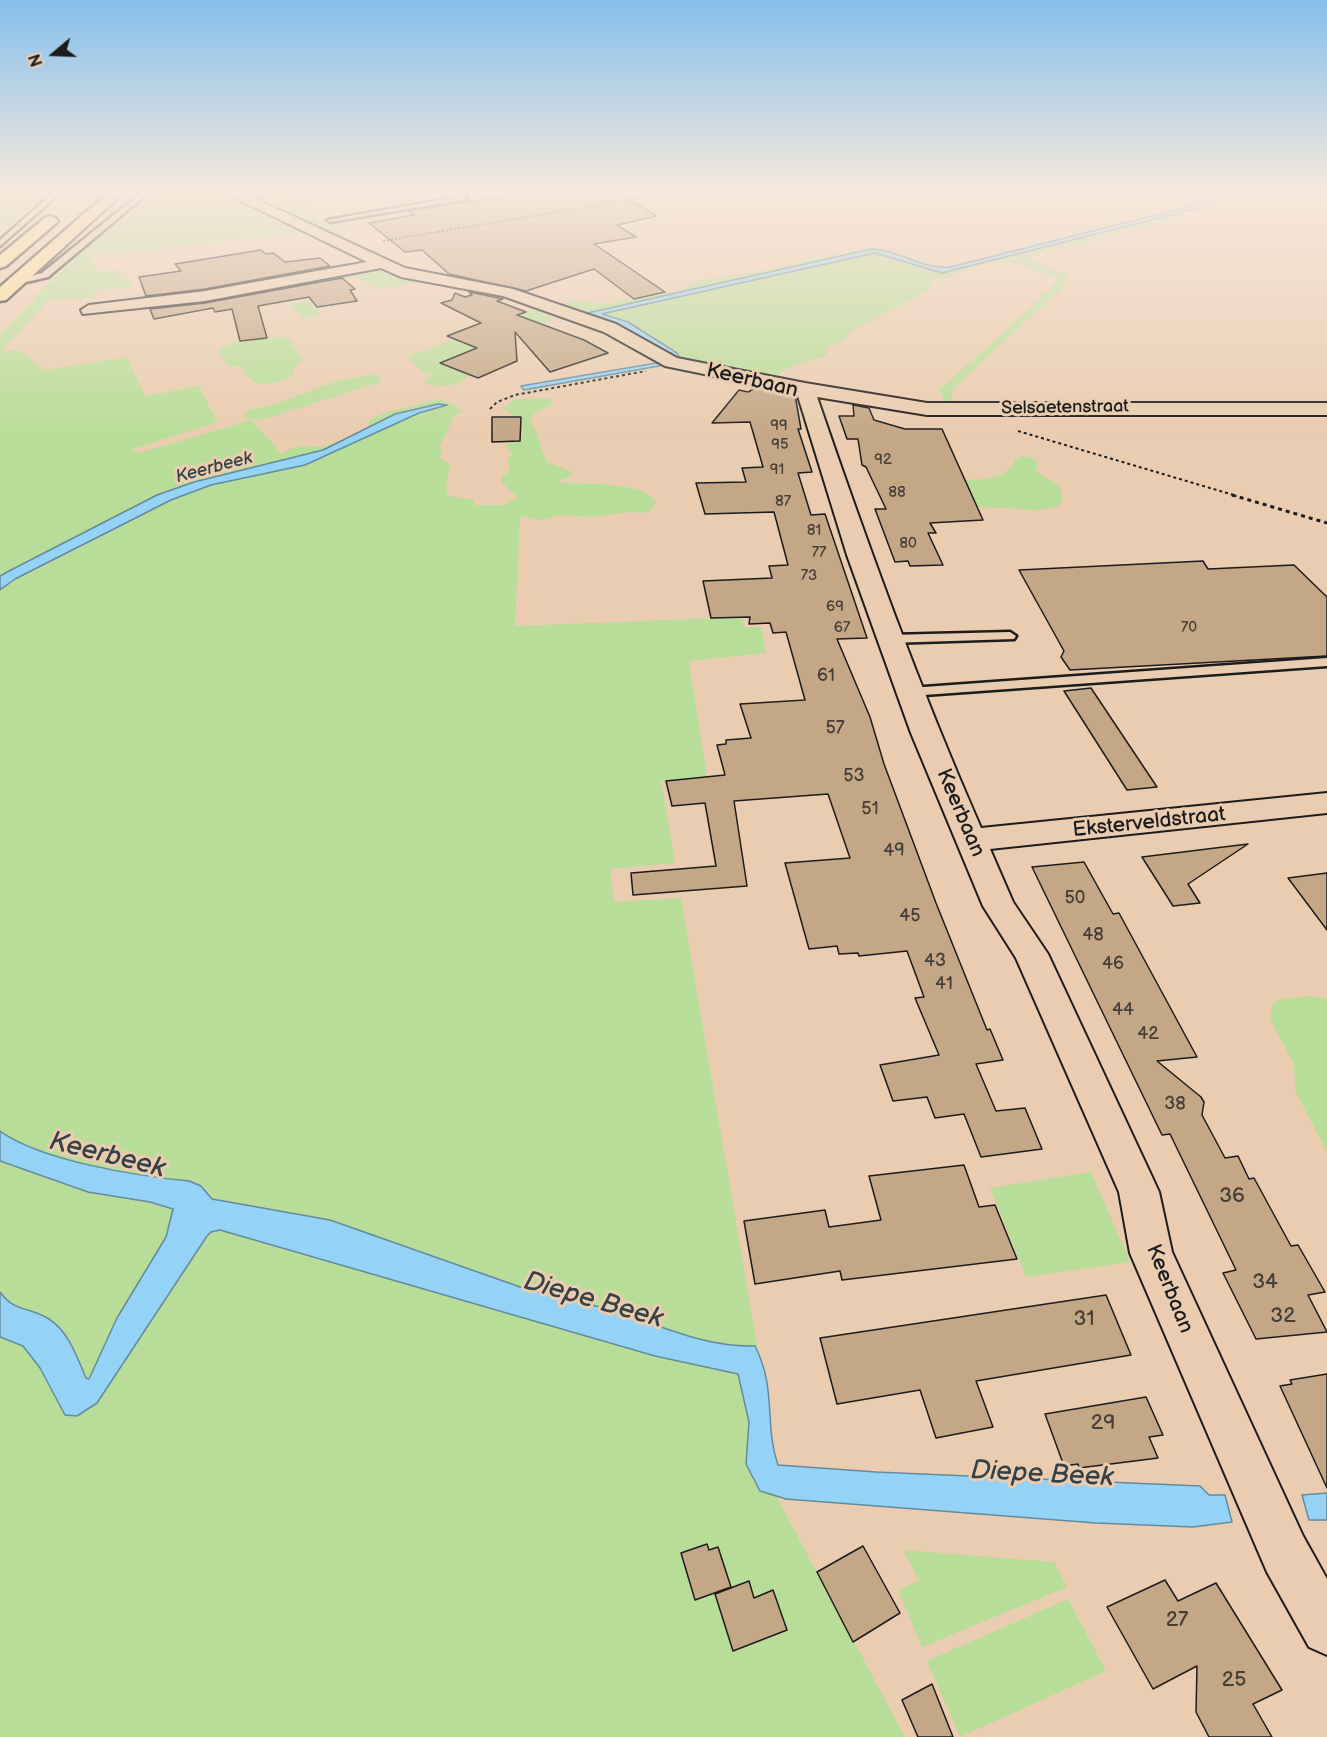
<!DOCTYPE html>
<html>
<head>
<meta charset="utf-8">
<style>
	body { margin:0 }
	#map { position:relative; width:1327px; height:1737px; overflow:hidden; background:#eacdb0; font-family:"Balsamiq Sans",sans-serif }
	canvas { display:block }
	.north { position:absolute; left:24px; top:24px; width:60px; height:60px; -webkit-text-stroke:4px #eacdb0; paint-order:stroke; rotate:251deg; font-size:16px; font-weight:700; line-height:24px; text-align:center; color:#1c1c1c }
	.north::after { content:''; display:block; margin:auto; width:21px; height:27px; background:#1c1c1c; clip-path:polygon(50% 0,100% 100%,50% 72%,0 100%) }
</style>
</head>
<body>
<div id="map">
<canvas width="1327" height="1737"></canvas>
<div class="north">N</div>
</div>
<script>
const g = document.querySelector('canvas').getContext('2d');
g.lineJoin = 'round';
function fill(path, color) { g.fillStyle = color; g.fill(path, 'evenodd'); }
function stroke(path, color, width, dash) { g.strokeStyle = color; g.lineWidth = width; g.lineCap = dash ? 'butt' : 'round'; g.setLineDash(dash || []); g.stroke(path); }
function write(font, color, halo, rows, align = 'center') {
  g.font = font + ' "Balsamiq Sans",sans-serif'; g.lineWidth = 6; g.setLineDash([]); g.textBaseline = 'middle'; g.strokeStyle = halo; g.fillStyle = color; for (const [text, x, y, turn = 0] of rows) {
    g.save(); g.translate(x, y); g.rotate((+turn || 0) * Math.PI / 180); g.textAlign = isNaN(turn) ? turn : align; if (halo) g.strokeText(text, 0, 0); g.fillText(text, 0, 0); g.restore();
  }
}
fill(new Path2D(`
	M4,193H45L0,233V197Z
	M152,193H220L307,233L91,256L99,272L121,269L117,277L132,281L131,287L92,291L96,294L94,297L49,301L1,351L18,350L45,370L127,357L145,396L199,386L217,422L132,449L139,453L251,420L282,454C300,441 306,449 323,446C336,444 360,433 373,427L368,425L370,419L388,412L440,399L456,406L461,411L451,419C450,429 443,437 440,447L442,450L440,458L450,464L446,488L448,496L474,500V505H508L507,501L518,498L501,482L502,477L510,470L507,458L513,454L505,446L523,436L517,432V417L502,409L514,399L550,398L553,404L535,413L530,421C540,434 539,447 547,462L571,471L572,476L556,482C582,486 643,479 656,503L648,512L640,513L630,512L592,517L561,515L541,520L520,516L515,626L742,617L744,627H761L766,653L689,661L707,777L661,781L675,863L610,869L614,902L681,898L758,1352L755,1346L714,1344L647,1322L644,1318L523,1288L445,1262L430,1291L655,1356L738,1374L749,1422L746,1464L760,1491L776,1496L905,1737H0V1307L81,1380C122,1381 156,1312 176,1281L158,1253L89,1379H86C77,1357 69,1332 49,1319C30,1307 14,1312 0,1292V590L15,579L171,500L211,485L262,474L246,469L157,495L0,576V334L36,298V295L97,239L153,196Z
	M243,193H283L359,246L356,247Z
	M1196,193H1222L1229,196L1216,199V204L1174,214L1171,221L1131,228L1081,246L1045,251L1027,258L1068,275L1065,285L956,386L952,393L953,402L944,401L939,390C957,373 1052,293 1057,278C1012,262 998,254 953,275C944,280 939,276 931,284V289C903,306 876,317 848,333L846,339L826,347L827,356L793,365L772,378L684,362L564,308L563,303C582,297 597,306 613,303C620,301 622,297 631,300L685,289L694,281L745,274L850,252H878L925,265L952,267L1014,249L1188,205L1191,203L1187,200L1198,197Z
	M377,269L422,281L377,289L373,284L367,285L358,277L337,280L331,276Z
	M309,301L322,315L303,319L290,304Z
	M533,310L557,318L456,361L470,373C464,386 437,389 425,383L432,371L425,374L407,357Z
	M275,337L288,338L303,360L294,368L292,376C273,386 250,390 242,367L229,366L217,350L232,343Z
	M368,375L380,376V382L261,420L243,417L248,410L272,405L334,382Z
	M1022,456L1033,458L1038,464L1035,471L1059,486L1063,498L1059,506L1039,510L959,506V480C976,480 1009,480 1015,460Z
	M1310,996L1327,999V1152L1295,1090L1294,1064L1270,1019L1273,1003L1281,999Z
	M1091,1172L1130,1262L1026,1277L990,1188Z
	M903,1550L1054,1562L1067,1587L922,1647L898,1590L919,1580Z
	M1068,1599L1106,1671L960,1737L927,1661Z`), '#b8dd98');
const water = new Path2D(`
	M1210,193H1219L1199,208L942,273L875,253L602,314L628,322L677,353L680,358L677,359L620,326L583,314L871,249C898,249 923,270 950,267L1192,206Z
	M662,362L664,365L659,366L524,390L521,386Z
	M438,404L447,405L419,413L305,465L211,485L171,500L15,579L0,590V576L7,572L157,495L194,482L323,450L395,414Z
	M0,1131C42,1161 137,1176 189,1181L201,1186L212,1199L330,1220L523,1288L644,1318L647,1322C683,1335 717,1347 755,1346C777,1389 764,1425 778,1465L876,1472L1200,1486L1209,1495H1225L1232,1522L1193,1527L1096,1523L786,1499L760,1491L746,1464L749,1422L738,1374L655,1356L220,1230L211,1232L207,1236L97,1403L77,1416L65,1415L40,1368L23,1346L0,1337V1292C15,1313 29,1306 49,1319C69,1332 77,1357 86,1378L89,1379L117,1318L166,1237L173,1209L150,1202L88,1192L0,1161Z
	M1327,1493V1520H1309L1302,1495Z`);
fill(water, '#94d3f5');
stroke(water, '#648a9e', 1.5);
const building = new Path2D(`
	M522,193H618L657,216L617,225L636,237L594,244L665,292L634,299L594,269L526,291L449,274L422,250L405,252L369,223L414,215L409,211Z
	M261,250L266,254L273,253L285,262L320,258L330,266L205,289L146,296L139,277L181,271L175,264Z
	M342,278L355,289L350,290L357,301L317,307L309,297L258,306L267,338L240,341L232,309L215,312L213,308L154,319L150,309L205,303Z
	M469,292L503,299L497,301L526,312L517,315L584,340L608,353L550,372L515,332L517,361L478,378L440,363L477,348L447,336L481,323L441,303L452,300L455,293L465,297L472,295Z
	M757,387L795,395L801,429H798L812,472L798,473L811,515L825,514L867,638L837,639L870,717L884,764L936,903L987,1030L990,1029L1003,1060L976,1064L996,1111L1025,1108L1042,1149L981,1157L964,1114L935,1118L927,1097L893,1101L880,1065L939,1055L915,998L924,997L907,951L859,956L858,953L839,954L837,946L809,949L785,863L850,858L828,794L734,801L747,886L633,895L631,873L716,866L705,803L672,806L666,781L725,775L717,745L726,744V740L751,738L740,704L805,700L786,632L773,633L770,623L749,624L750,617L711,618L703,581L772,578L769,566L788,565L774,512L705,514L696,483L746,482L742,468L763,467L750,422L712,423L739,390L748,392Z
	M853,405L869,408L874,420L905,429H942L983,520L930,523L936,533H928L943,565L910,566L908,561L895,562L875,509H886L866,467L862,465L858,439H847L839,416H854Z
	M492,417H521L520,441L492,442Z
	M1203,561L1208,569L1294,565L1327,597V656L1070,670L1061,657L1064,651L1019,570Z
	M1091,688L1157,787L1127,790L1064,691Z
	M1248,844L1188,884L1200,903L1173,906L1142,857Z
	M1084,862L1113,914L1119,913L1197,1057L1157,1061L1201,1097L1204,1102L1202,1115L1225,1158L1238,1156L1249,1179L1254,1178L1291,1246L1298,1245L1325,1292L1308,1295L1327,1332L1256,1339L1223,1273L1236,1270L1170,1134L1162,1135L1032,867Z
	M1327,873V930L1288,878Z
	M964,1165L979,1207L995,1205L1017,1259L842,1280L840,1271L755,1284L744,1221L825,1210L829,1227L881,1220L869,1176Z
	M1106,1295L1131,1355L976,1381L993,1427L936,1438L920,1390L837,1404L820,1338Z
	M1327,1374V1488L1280,1386L1292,1384L1290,1380Z
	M1146,1397L1163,1435L1149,1437L1158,1458L1079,1468L1078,1464L1064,1466L1045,1414Z
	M707,1544L709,1550L718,1547L731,1587L695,1600L681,1553Z
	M863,1546L900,1613L853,1642L817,1572Z
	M1165,1580L1178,1601L1216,1583L1282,1690L1253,1704L1272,1737H1209L1196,1712L1197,1666L1153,1689L1107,1607Z
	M749,1581L754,1598L773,1590L787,1630L733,1651L715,1594Z
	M932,1684L953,1737H918L902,1700Z`);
fill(building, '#c4a786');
stroke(building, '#1c1c1c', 1.5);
const service = new Path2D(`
	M53,193H60L0,246V240Z
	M141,193H148L48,277L9,286V282L42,273Z
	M465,196L467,199L330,222L327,220Z
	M1010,632L1016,636L1014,639L889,643L883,639L889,635Z
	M1327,658V666L910,696L904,692L910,688Z`);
const minor = new Path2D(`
	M225,193H243L405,268L513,289L616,324L677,358L805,383L927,403H1327V415H927L817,397C867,543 919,687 981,828L1327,793V813L990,849L1013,902L1048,954L1153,1179L1159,1192L1172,1252L1303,1536L1327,1579V1655L1309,1647L1267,1572L1130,1253L1119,1192L1016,958L983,906L911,733L847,555L797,393L665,366L604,332L503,296L401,277L381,268L205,301L83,314L81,310L89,305L205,291L367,262Z`);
const motorway = new Path2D(`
	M108,193H123L6,300L0,301V287Z
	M50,216L55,218L58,221L55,224L6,266L0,268V255L45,218Z`);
stroke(service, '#1c1c1c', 5);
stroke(minor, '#1c1c1c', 4);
stroke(motorway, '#1c1c1c', 5);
stroke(new Path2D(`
	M291,193L310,206
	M383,241L672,193`), '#1c1c1c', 1.5, [2, 2]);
stroke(new Path2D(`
	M490,409L497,402L515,395L646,371
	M1018,431L1237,496`), '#1c1c1c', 2, [3, 3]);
stroke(new Path2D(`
	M1232,495L1327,523`), '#1c1c1c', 3, [4, 4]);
fill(service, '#eacdb0');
fill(minor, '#eacdb0');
fill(motorway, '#fbdf96');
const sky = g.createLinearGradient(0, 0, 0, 436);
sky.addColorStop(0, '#86c0ed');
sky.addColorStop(0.44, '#f6e8db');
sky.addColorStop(1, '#f6e8db00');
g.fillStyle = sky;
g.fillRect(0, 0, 1327, 436);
write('15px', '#463f36', null, [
	["99",779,426],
	["95",780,445],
	["92",883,460],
	["91",777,470],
	["88",897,493],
	["87",783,502],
	["81",814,531],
	["80",908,544],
	["77",819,553],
	["73",809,576],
	["69",835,607],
	["67",842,628],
	["70",1189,628]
]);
write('18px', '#1c1c1c', '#eacdb0', [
	["Selsaetenstraat",1065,408,-1]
]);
write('italic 18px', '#344147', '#eacdb0', [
	["Keerbeek",214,468,-15]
]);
write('18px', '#463f36', null, [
	["61",826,676],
	["57",835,728],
	["53",854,776],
	["51",870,809],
	["49",894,851],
	["50",1075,898],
	["45",910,916],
	["48",1093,935],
	["43",935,961],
	["46",1113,964],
	["41",944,984],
	["44",1123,1010],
	["42",1148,1034],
	["38",1175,1104]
]);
write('21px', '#1c1c1c', '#eacdb0', [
	["Keerbaan",752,381,13],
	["Keerbaan",960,813,67],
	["Eksterveldstraat",1149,823,-6],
	["Keerbaan",1169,1289,68]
]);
write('21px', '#463f36', null, [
	["36",1232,1197],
	["34",1265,1283],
	["32",1283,1317],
	["31",1084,1320],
	["29",1103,1424],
	["27",1177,1621],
	["25",1234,1681]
]);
write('italic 27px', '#344147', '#eacdb0', [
	["Keerbeek",107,1156,14],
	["Diepe Beek",593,1301,16],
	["Diepe Beek",1042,1475,3]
]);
</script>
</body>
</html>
